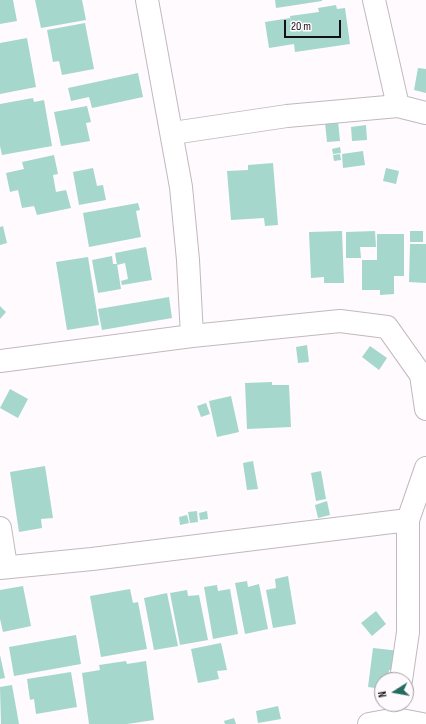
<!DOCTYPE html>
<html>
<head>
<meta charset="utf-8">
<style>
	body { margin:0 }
	#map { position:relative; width:426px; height:724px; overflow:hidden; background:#fefafd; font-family:"Sofia Sans Condensed",sans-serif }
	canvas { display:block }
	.north { position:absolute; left:374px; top:672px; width:40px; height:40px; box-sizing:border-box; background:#fefafd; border:1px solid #a09c9f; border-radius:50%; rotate:259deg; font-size:11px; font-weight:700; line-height:16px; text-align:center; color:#141013 }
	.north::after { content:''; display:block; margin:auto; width:14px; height:18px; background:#256b60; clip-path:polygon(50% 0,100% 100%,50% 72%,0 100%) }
	.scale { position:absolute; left:284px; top:20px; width:57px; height:18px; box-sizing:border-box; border:2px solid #141013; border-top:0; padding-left:5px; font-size:12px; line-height:14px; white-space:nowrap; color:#141013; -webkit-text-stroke:3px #fefafd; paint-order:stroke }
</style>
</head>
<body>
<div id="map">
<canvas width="426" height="724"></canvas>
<div class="north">N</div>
<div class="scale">20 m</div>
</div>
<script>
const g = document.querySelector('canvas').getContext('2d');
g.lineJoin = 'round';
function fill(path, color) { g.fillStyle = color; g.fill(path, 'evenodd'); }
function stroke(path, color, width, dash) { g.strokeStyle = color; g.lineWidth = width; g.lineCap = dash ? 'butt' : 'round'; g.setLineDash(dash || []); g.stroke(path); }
fill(new Path2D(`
	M0,0H13L17,21L0,24Z
	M35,0H82L86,20L41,28Z
	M275,0H322V1L276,8Z
	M336,5L337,9L345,8L350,44L295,52L294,44L269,48L265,22L290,18L292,30L290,16L319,12L318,8Z
	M85,23L94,69L62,75L59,61L53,62L47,30Z
	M27,38L36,87L0,94V43Z
	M418,68L426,69V93L414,90Z
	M138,73L143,97L92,108L89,97L71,101L68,88Z
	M33,98L34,102L44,100L52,146L2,155L0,146V104Z
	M87,106L91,122L86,123L90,141L61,146L54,112Z
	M338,121L340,141L327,142L325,122Z
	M366,125L367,140L352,141L351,127Z
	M340,147L341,153L333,154L332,149Z
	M363,151L365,165L343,168L342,154Z
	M340,154L341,160L334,161L333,155Z
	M54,155L58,174L53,175L56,192L66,190L71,208L37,215L34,206L22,208L18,190L10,192L6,173L24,169L22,162Z
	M273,163L278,225L265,226L264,218L231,220L227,171L248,170V165Z
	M93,168L97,186L103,185L106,200L79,205L73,172Z
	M386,168L399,171L396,184L383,181Z
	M138,203L140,210L136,211L141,237L89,247L83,213Z
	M3,226L7,243L0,245V227Z
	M342,231L344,283H324V277L311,278L309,232Z
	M375,231L376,247H360L361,258H346V232Z
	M410,231H423V242H410Z
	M377,234H404V276H394V294L380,295V290H362V260H377Z
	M410,244H426V283L409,282Z
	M146,247L152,280L122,285L121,281L128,279L125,263L117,265L115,253Z
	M112,256L113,264H117L121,289L98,293L92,260Z
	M88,257L99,325L67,330L56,262Z
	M169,297L172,318L102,330L98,309Z
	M0,306L6,312L0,319Z
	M307,345L309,362L298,363L296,347Z
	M370,346L387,358L379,370L362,357Z
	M272,382V385H289L291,427L247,429L245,383Z
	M10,389L28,399L18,418L0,408Z
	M231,396L239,432L217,437L209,401Z
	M206,403L210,414L201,417L197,406Z
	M253,461L258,489L247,490L243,463Z
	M45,466L53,518L41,519L42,528L19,532L10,472Z
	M321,471L326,499L316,501L311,473Z
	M327,501L330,515L318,518L315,505Z
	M197,511L198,522L190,523L188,512Z
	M207,511L208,519L200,520L199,513Z
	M187,515L189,523L180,525L179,517Z
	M288,576L296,624L273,628L266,590L276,588L275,579Z
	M247,581L248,587L259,584L268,629L245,634L235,583Z
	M217,585L218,591L230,589L238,634L213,639L204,587Z
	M23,586L31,626L3,632L0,619V590Z
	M130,589L133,603L138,602L147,649L101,657L90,596Z
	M187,590L188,596L199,595L208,640L180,645L170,593Z
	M167,593L178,646L154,650L144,598Z
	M376,611L386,624L372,636L361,623Z
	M76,635L81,664L14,676L9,647Z
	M221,643L227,670L217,671L219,679L198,683L191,649Z
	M373,648L400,651L397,671L389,670L388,680H382V689L368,687Z
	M0,655L5,678L0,679Z
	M126,661L127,664L146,661L154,720L127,724H89L82,673L100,670L99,665Z
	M71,672L77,707L36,714L34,699L30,700L27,679Z
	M12,685L19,724H1L0,687Z
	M278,706L281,719L258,723L256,711Z
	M234,718L236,724H225L224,721Z`), '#a5d7cd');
const minor = new Path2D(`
	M147,0L181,187L188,260L192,336
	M374,0L398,106
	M173,133L287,116L398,106L426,113
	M0,361L192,336L340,321L387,327L421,375L426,409
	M0,528L6,566
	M0,568L92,559L408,520
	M401,680L408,632V520L426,468
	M369,724L396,719L422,724`);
stroke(minor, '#c2b8c0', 24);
stroke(minor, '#fff', 22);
</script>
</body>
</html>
